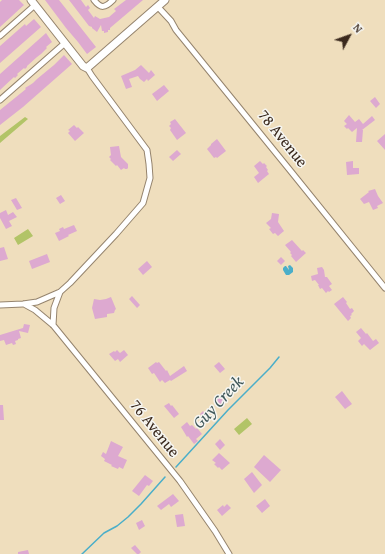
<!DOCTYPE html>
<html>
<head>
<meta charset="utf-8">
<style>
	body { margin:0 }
	#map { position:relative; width:385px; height:554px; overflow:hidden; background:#efdebd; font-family:"Gentium Book Plus",serif }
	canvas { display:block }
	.north { position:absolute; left:329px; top:16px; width:40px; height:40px; -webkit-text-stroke:3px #f6f6f2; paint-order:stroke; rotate:49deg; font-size:11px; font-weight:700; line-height:16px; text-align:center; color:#3b2a1e }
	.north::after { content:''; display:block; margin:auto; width:14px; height:18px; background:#3b2a1e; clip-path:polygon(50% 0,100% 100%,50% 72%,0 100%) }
</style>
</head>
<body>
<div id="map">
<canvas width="385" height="554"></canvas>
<div class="north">N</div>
</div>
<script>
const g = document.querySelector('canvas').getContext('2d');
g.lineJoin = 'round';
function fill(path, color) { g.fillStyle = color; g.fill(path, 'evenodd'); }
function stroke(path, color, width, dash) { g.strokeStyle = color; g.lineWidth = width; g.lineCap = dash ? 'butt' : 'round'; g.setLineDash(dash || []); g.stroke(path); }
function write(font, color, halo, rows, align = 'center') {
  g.font = font + ' "Gentium Book Plus",serif'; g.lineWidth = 3; g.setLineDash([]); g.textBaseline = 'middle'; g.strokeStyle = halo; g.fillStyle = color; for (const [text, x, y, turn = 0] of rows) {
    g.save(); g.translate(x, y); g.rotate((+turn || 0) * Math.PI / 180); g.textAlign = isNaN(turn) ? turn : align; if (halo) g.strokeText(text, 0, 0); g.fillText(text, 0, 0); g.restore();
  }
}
fill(new Path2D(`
	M25,117L28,119L0,143V136Z
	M28,229L33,236L18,245L14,238Z
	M247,418L252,424L239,435L234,429Z`), '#b2c467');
fill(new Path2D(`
	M290,265L293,268V272L289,275H286L283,270V268L285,266H286L289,270L288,266Z`), '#4aaec9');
stroke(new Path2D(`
	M176,467L228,410L270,368L279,357
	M82,554L104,533L117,526L128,517L141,504L165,477`), '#4aaec9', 1.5);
fill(new Path2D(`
	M2,0H19L24,5L0,27V2Z
	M45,0H59L96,47L87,54L78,42L66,28Z
	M69,0H81L86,7L88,5L90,8L88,10L94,18L95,16L100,19L109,17L116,11L114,9L126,0H143L110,28V30H108V32L104,33V31H102L101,25L97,32L92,28V27L89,26Z
	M34,19L41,27L0,63V46L25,24L26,26Z
	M46,33L52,42L46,47L47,48L41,54L37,57L27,66V67L25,69L24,68L17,74L18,75L15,78L14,77L0,90V74Z
	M64,55L72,64L23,107L0,125V110L26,89L25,88L30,85L33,83L37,79L54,65Z
	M141,65L149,73L151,70L155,75L148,81L147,79L144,82L140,79L138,76L129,79L132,87L126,89L121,76L135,70Z
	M164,85L169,91L157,101L152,94Z
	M375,97L380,104L376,108L370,101Z
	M349,115L355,122L359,119L363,124L372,116L375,120L362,130H363L362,142H356L357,128L352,132L348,128L347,129L344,126L347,124L344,121Z
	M175,119L186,133L177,140L170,130L171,128L169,126L171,124L170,122Z
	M74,125L77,128L78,127L84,133L75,141L68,133L70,131L68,130Z
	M385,134V150L377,141Z
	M217,139L226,151L217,158L216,157L214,158L207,149L211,145V144Z
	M119,146L121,157L128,164V168L127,169H125L124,168L121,170L117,165L116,166L110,160L111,159L109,157L111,155L110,147Z
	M177,150L181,154L173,161L169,157Z
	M260,161L263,164L264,163L267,166L266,167L268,170L267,171L269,174L258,183L254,177L259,173L254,166Z
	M353,161V168H359V174L347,175L346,162Z
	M375,189L378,196L383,203L377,206L378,208L373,210L369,202L364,204L360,199L369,192L368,191Z
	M61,195L65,201L60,204L56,198Z
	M16,198L22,208L17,210L11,200Z
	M6,210L8,215L13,212L17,217L9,221L12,226L6,229L0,218V213Z
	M272,213L279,214L278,222L284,231L278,236L275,233L273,234L269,229L271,228L266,223L271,219Z
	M74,225L77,231L68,235L69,236L59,241L55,233L60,231L59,229L63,227L64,229Z
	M292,240L302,251L303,250L306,253L296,262L291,256L292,255L290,253L291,252L285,245Z
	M4,247L8,259L0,261V248Z
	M47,254L50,262L32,269L29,261Z
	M281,257L285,261L281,265L277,261Z
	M147,261L152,267L143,275L138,269Z
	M322,267L324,270L325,277H327L332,284L329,286L332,290L329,292L328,291L326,293L322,288L320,289L318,285H319L315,280L312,281L311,276L318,274L317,268Z
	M132,296L140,305L137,308L129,299Z
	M111,297L116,309L115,310L114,313L107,314V317L95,319L92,308L94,299L100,300L106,299Z
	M343,297L347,302L346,303L350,309L352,308L354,311L351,314L352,315L350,316L351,318L348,321L334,304Z
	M24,324L30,325L28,333L19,331L21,338L18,339V340L15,341L16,344L13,345L12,343L6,345L4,340L0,341V335L23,328Z
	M361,328L366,334L367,333L373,341L376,339L379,343L370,350L364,344L362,346L358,341L361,338L356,332Z
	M117,350L120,353L124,350L128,355L120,362L118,359L115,361L109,354L114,351L115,352Z
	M156,362L157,363L159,362L166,371L167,370L170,376L184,366L187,371L171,381L170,380L165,383L162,380L160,382L154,373L152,374L148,368Z
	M219,362L225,369L220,373L214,366Z
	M342,391L352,404L345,409L335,397Z
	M221,396L226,401L219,407L214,402Z
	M169,403L171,406L172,405L179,414L174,418L164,406Z
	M0,405H3L4,420H0Z
	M203,411L208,418L205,421L200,414Z
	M187,422L190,426L192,425L196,429L197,428L202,434L196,439L198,441L194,444L188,436L187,437L181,427Z
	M220,439L225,445L220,450L215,444Z
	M111,441L123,447L118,456L127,460L123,469L119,467L118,469L111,466L112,465L104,461L105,459L101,456L103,452L106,454Z
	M219,453L230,463L222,470L219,467L218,468L214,464L216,463L212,460Z
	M264,455L281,470L270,482L254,467Z
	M252,472L262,485L254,493L244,479Z
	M145,475L153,481L149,486L147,485L139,496L132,491Z
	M173,494L179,501L171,507L169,504L161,510L157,506Z
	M265,499L270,506L262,513L256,506Z
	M227,504L231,508L222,516L217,510L223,505L224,507Z
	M183,514L185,526L177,527L175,515Z
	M142,520L145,526L139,530L136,523Z
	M135,545L141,552L139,554H137L131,548Z
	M28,550L29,554H18V552Z`), '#dda9d0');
const street = new Path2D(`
	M94,0C101,9 105,8 113,0
	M158,7L171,21L176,30L289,169L385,288
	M0,36L35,5
	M0,100L65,43
	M24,304L35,310L53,325L180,481L215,531L229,554
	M0,305L23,304L37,302L60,292L70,283L116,234L143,203L150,178L149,164L147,150L92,76L87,68
	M53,325L54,308L60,292`);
const secondary = new Path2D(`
	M31,0L83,66L87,68L165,0`);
stroke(street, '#95846e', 7);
stroke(secondary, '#95846e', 9);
stroke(street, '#fff', 5);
stroke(secondary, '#fff', 7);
write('16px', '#3b2a1e', '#f6f6f2', [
	["78 Avenue",282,139,51],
	["76 Avenue",154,429,51]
]);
write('italic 17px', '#40585a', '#f6f6f2', [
	["Guy Creek",219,403,-47]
]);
</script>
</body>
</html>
